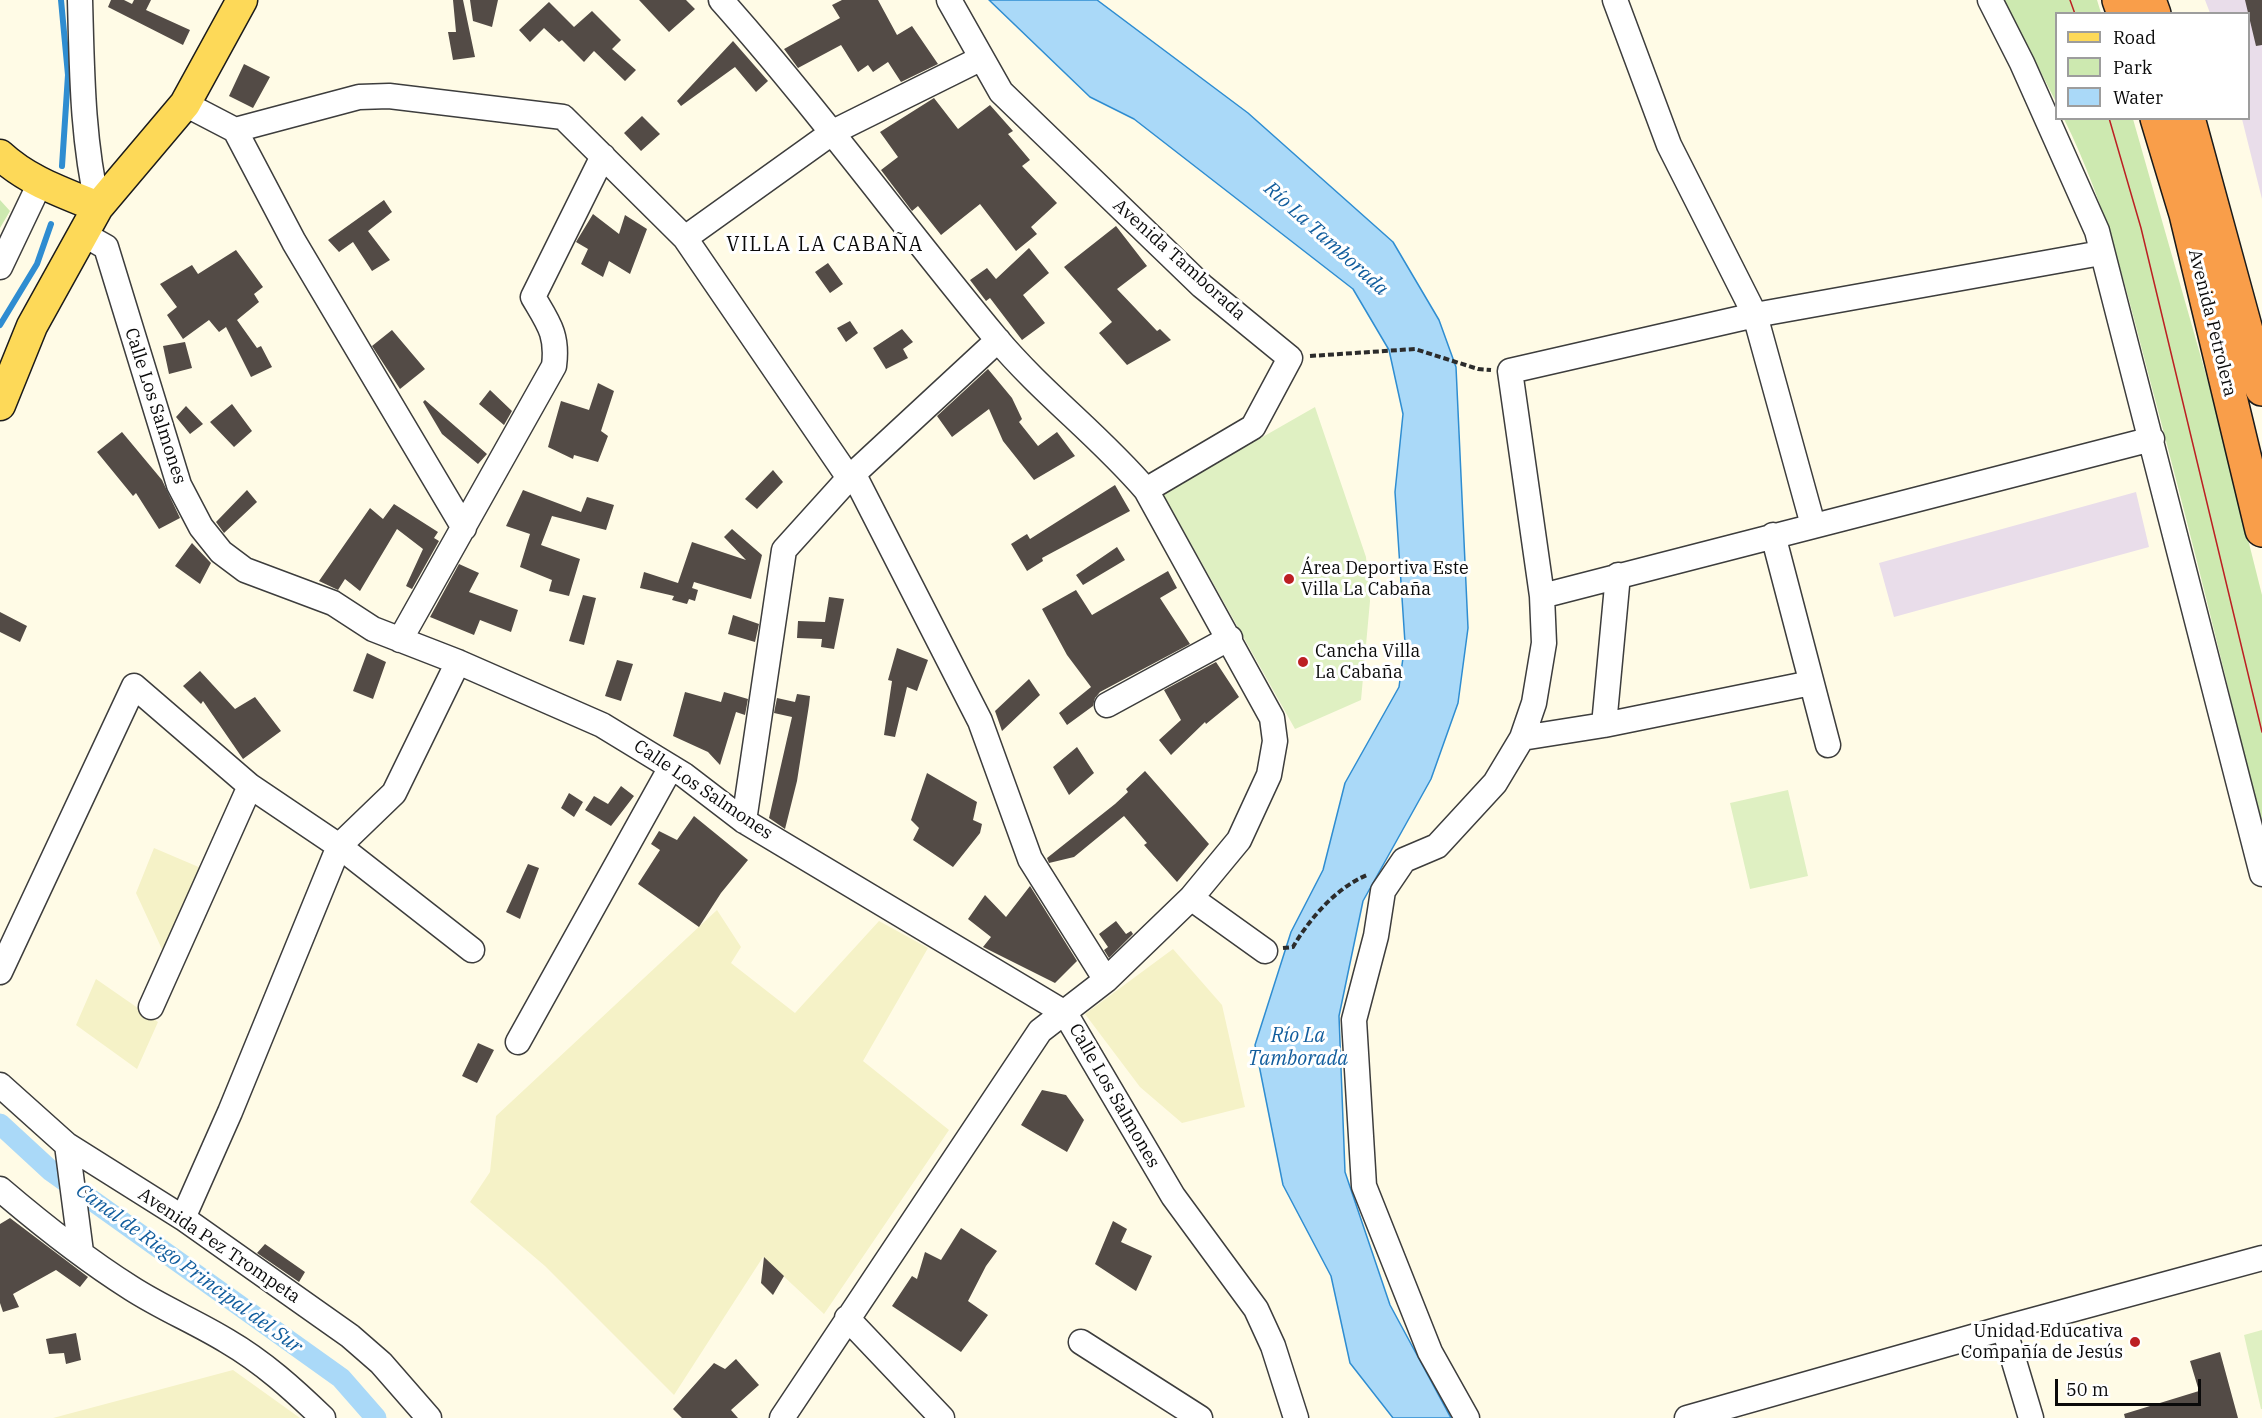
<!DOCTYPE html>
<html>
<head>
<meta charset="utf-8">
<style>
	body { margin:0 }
	#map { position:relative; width:2262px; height:1418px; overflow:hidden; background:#fffbe6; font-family:"IBM Plex Serif",serif }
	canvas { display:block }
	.legend { position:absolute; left:2055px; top:12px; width:195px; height:108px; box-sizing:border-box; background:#fff; border:2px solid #9d9d9d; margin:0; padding:8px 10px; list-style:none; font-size:18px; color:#0a0a0a }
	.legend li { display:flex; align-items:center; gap:12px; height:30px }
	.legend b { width:30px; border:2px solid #9d9d9d }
	.scale { position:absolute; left:2055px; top:1379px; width:146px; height:27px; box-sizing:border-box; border:3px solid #0a0a0a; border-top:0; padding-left:8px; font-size:18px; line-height:21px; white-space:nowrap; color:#0a0a0a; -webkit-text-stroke:4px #fff; paint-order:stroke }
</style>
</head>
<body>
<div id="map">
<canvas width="2262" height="1418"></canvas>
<ul class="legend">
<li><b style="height:8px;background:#fdd958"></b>Road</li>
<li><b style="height:16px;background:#cde9b0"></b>Park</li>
<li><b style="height:16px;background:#aad9f8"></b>Water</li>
</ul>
<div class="scale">50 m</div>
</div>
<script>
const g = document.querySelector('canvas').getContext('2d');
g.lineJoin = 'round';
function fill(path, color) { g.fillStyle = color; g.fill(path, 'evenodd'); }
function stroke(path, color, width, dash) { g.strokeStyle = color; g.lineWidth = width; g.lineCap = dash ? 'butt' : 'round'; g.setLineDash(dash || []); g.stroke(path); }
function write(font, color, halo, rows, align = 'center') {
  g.font = font + ' "IBM Plex Serif",serif'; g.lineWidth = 6; g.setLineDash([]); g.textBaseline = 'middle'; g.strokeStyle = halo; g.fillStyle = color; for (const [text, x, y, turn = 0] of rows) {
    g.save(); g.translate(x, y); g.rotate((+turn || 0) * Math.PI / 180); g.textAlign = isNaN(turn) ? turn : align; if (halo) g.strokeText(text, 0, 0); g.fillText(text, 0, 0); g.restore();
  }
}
fill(new Path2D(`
	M2205,0H2262V199L2242,119L2248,118V14L2210,13Z
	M2136,492L2149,547L1894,617L1879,563Z`), '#e9ddea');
fill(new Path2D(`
	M154,848L208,871L167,960L136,893Z
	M717,910L741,947L731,963L795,1013L879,921L928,948L863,1061L949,1130L824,1314L763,1257L674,1395L545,1266L470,1202L490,1172L496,1116Z
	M1173,949L1222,1005L1245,1107L1182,1123L1140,1087L1085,1014Z
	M96,979L158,1022L137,1069L76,1025Z
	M233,1370L300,1418H53Z`), '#f5f2c7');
fill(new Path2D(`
	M2004,0H2097L2101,13L2056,14V102Z
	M2064,119H2133L2212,396L2262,595V832C2229,687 2193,543 2155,399C2130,304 2108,207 2064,119Z
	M0,200L10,211L0,228Z`), '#cde9b0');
fill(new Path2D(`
	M1315,407L1366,557L1370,601L1361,700L1295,729L1163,494Z
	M1788,790L1808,876L1750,889L1730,803Z
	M2262,1330V1409H2261L2244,1335Z`), '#dff0c2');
const water = new Path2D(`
	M989,0H1097L1248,113L1393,242L1439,320L1456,367L1468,628L1458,703L1431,779L1363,901L1339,1016L1345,1172L1390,1305L1451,1418H1393L1350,1363L1331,1276L1283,1185L1255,1045L1291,932L1323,870L1345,783L1399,687L1405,643L1395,492L1403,414L1389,350L1353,289L1134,119L1090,97Z`);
fill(water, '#aad9f8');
stroke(water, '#2f8dd1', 1.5);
stroke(new Path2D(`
	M61,0L68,75L62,166
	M0,325L37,264L51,224`), '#2f8dd1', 6);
stroke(new Path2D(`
	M0,1124L51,1171L341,1378L376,1418`), '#aad9f8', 21);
fill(new Path2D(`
	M111,0H124L132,4L134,0H151L146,10L190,30L183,45L108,7Z
	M453,0H463L475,57L453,60L448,32H456Z
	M470,0H498L492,27L473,21Z
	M639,0H686L695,9L669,32Z
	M842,0H878L897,35L912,26L938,64L901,82L888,62L873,72L868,65L858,72L841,45L798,68L784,49L840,18L832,5Z
	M2245,0H2262V45L2256,46Z
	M549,2L574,27L592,11L621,40L612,49L636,70L625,81L594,51L584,62L562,40L559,42L544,28L530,42L519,30Z
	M733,41L768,81L756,92L735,67L681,106L677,101Z
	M244,64L270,77L253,108L229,96Z
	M934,98L958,129L990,105L1013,131L1008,134L1030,160L1022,166L1057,203L1031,227L1037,234L1016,251L980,204L941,235L918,206L912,211L881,170L898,157L880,132Z
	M642,116L660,134L641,151L624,133Z
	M384,200L392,212L368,231L390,260L372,271L353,242L339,252L328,240Z
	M593,214L619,234L625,215L647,229L630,274L609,261L603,277L581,264L588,249L576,242Z
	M1116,226L1147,266L1117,289L1157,331L1160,329L1171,340L1127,365L1099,333L1112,322L1064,267Z
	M1029,248L1049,273L1023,295L1045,323L1022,340L990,298L986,301L970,280L987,268L996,279Z
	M236,250L263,287L254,294L259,302L237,320L257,348L261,346L272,367L251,377L226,327L219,332L209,320L183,339L167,315L177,307L160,284L192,265L198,274Z
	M828,263L843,284L830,293L815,272Z
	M850,321L858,333L846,342L837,328Z
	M902,329L913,342L903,349L908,358L886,369L873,348Z
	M392,330L425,369L400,389L372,346Z
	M185,342L192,368L169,374L163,346Z
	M988,369L1012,398L1022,419L1019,422L1038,446L1057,432L1075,456L1034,480L1003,441L989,409L952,437L937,416Z
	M598,383L614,391L601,431L608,436L598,462L574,455L573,459L548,447L561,401L589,410Z
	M490,390L512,411L504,425L479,404Z
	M425,400L487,454L478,464L442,434L423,402Z
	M232,404L252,431L234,447L210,422Z
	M186,406L203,424L190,434L176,417Z
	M122,432L162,480L180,518L159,529L136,493L133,496L97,452Z
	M773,470L783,482L757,509L745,499Z
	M1115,485L1130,511L1042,558L1043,561L1027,571L1011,544L1027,534L1030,539Z
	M247,490L257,502L224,533L216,522Z
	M523,490L581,512L587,497L614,505L606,530L552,516L541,545L580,559L569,596L549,591L552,580L520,567L530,534L506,526Z
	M394,504L438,532L434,538L439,541L412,589L406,586L423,549L397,529L360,591L345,579L338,590L319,581L370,508L383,519Z
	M732,529L762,555L751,599L694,582L692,588L698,590L695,601L689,599L687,604L672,600L674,596L640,588L644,572L678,583L692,542L746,560L724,537Z
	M192,543L211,563L200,584L175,566Z
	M1117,547L1125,560L1083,585L1076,575Z
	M459,564L479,573L469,592L518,610L511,632L480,620L474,635L430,617Z
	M1168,571L1177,588L1160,598L1190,644L1100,692L1095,698L1093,706L1067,725L1059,713L1091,687L1067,655L1042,609L1076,590L1092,615Z
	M583,595L596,598L584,645L569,641Z
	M829,597L844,599L834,649L821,647L822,639L797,638L798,621L825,622Z
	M0,612L27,626L20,642L0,632Z
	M733,615L759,624L755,642L728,634Z
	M897,648L928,660L917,691L907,687L895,737L884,735L892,681L888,680Z
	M367,653L386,662L373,699L353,691Z
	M617,660L633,664L621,701L605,696Z
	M1216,662L1239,697L1206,724L1205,722L1171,755L1159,740L1181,720L1164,690Z
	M200,671L235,709L255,697L281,731L243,759L203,701L201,704L183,686Z
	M1029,679L1040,695L1002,731L995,711Z
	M685,692L721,702L724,692L748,699L745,715L736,712L720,765L708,752L673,736Z
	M797,694L810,696L809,705L797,781L785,829L769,818L792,717L774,713L777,698L795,702Z
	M1077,747L1094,773L1069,795L1053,767Z
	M1145,771L1209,844L1177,882L1144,845L1147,843L1124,816L1074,857L1049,863L1047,858L1115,804L1128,792L1126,789Z
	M927,773L977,802L973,820L982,824L980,833L953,867L913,840L919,828L911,820Z
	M621,786L634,796L611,826L585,810L594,796L608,804Z
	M569,793L583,802L574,817L561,808Z
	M694,816L748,860L721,893L699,927L638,884L660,850L651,844L659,831L677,840Z
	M528,864L539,868L520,919L506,912Z
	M1030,886L1077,961L1055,983L983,947L991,937L968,919L985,895L1006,917Z
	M1116,921L1126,934L1131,931L1133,934L1109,958L1104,950L1108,947L1099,934Z
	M478,1043L494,1050L477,1083L462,1076Z
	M1042,1090L1066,1095L1084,1120L1067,1152L1021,1125Z
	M10,1218L88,1277L80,1287L56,1270L13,1294L19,1307L3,1312L0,1303V1224Z
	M1113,1221L1127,1229L1121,1242L1152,1256L1136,1291L1095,1264Z
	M961,1228L997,1251L986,1266L968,1301L988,1315L961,1352L892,1306L912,1276L917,1279L925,1252L941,1260Z
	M265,1244L305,1272L299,1282L257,1253Z
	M764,1257L784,1276L773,1295L761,1283Z
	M76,1333L81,1360L66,1364L64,1353L49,1354L46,1339Z
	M2220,1352L2238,1418H2125L2124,1414L2199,1391L2190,1361Z
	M736,1359L759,1385L731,1410L738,1418H682L673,1409L714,1363L725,1369Z`), '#534b46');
const minor = new Path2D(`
	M80,0C82,70 82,138 98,207
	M721,0C818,109 903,226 996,338C1042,393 1100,436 1146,490L1272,718L1275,741L1269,775L1239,840L1191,898L1106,980L1040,1031L782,1418
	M949,0L1001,92L1202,286L1290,358L1253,427L1146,490
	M1615,0L1669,145L1755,315L1813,525
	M1990,0L2022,63L2097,231L2262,874
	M185,104L235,130L294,242L464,528
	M235,130L359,97L389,96L563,117L685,238L849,478
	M83,234L106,247L179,485L201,527L221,552L245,570L333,603L373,629L458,662L602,725L684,775L744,821L1065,1013L1173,1196L1256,1309L1273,1346L1296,1418
	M685,238L833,132L980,59
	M0,267L40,183
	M854,475L980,721L1030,859L1106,980
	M1773,535L1828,745
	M1542,596L2152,439
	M400,640L554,366C558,335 549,324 533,297L603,156
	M1107,705L1230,638
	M1604,725L1618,575
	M1522,738L1604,725L1811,683
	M744,821L784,550L849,478L998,340
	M1191,898L1265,951
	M0,972L134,686L250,786L339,846L472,950
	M151,1007L250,786
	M518,1042L671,767
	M0,1085L67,1145L183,1218L350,1336L381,1363L429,1418
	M67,1145L81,1252
	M0,1189C41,1224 85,1259 131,1288C162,1308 196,1322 227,1341C263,1362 293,1389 323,1418
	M183,1218L230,1112L339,846L394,793L458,662
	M847,1318L942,1418
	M2004,1328L2031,1418
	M1081,1342L1200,1418
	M1467,1418L1430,1352L1364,1186L1354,1020L1376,936L1383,891L1404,860L1437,846L1495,783L1522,738L1534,703L1544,643L1542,596L1510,371L1755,315L2101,253
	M1687,1418L2004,1328L2262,1258`);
const major = new Path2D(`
	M0,155C28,181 62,192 98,207
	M0,405L32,326L98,207L185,104L242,0`);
const highway = new Path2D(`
	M2119,0L2124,14
	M2149,0L2154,14
	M2157,118L2186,214L2262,530
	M2188,118L2262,389`);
stroke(minor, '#3d3d3d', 27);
stroke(major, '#1b1b1b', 33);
stroke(highway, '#1b1b1b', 36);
stroke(new Path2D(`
	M1310,356L1415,349L1478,369L1491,370
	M1283,948L1293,947C1310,918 1336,888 1367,875`), '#2c2c2c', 4, [6, 3]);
stroke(minor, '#fff', 24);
stroke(major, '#fdd958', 30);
stroke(highway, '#f99e4a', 33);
stroke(new Path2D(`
	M2070,0L2075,14
	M2109,118L2141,228L2262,732`), '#bc1f23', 1.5);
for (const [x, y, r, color] of [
	[1289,579,6,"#bc1f23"],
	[1303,662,6,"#bc1f23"],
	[2135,1342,6,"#bc1f23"]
]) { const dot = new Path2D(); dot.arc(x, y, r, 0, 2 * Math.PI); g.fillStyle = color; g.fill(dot); stroke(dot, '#fff', 2); }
write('18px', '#0a0a0a', '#fff', [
	["Avenida Tamborada",1179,260,42],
	["Avenida Petrolera",2212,323,76],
	["Calle Los Salmones",155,406,72],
	["Calle Los Salmones",703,790,34],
	["Calle Los Salmones",1114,1096,60],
	["Avenida Pez Trompeta",219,1246,34]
]);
write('18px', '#0a0a0a', '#fff', [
	["Área Deportiva Este",1301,569],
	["Villa La Cabaña",1301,590],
	["Cancha Villa",1315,652],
	["La Cabaña",1315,673],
	["Unidad Educativa",2123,1332,"right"],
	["Compañía de Jesús",2123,1353,"right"]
], 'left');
write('italic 20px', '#115d9d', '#fff', [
	["Río La Tamborada",1326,239,42],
	["Río La",1298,1036],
	["Tamborada",1298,1059],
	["Canal de Riego Principal del Sur",189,1269,36]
]);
g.letterSpacing = '1.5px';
write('20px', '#0a0a0a', '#fff', [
	["VILLA LA CABAÑA",825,245]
]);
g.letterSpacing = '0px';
</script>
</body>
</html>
